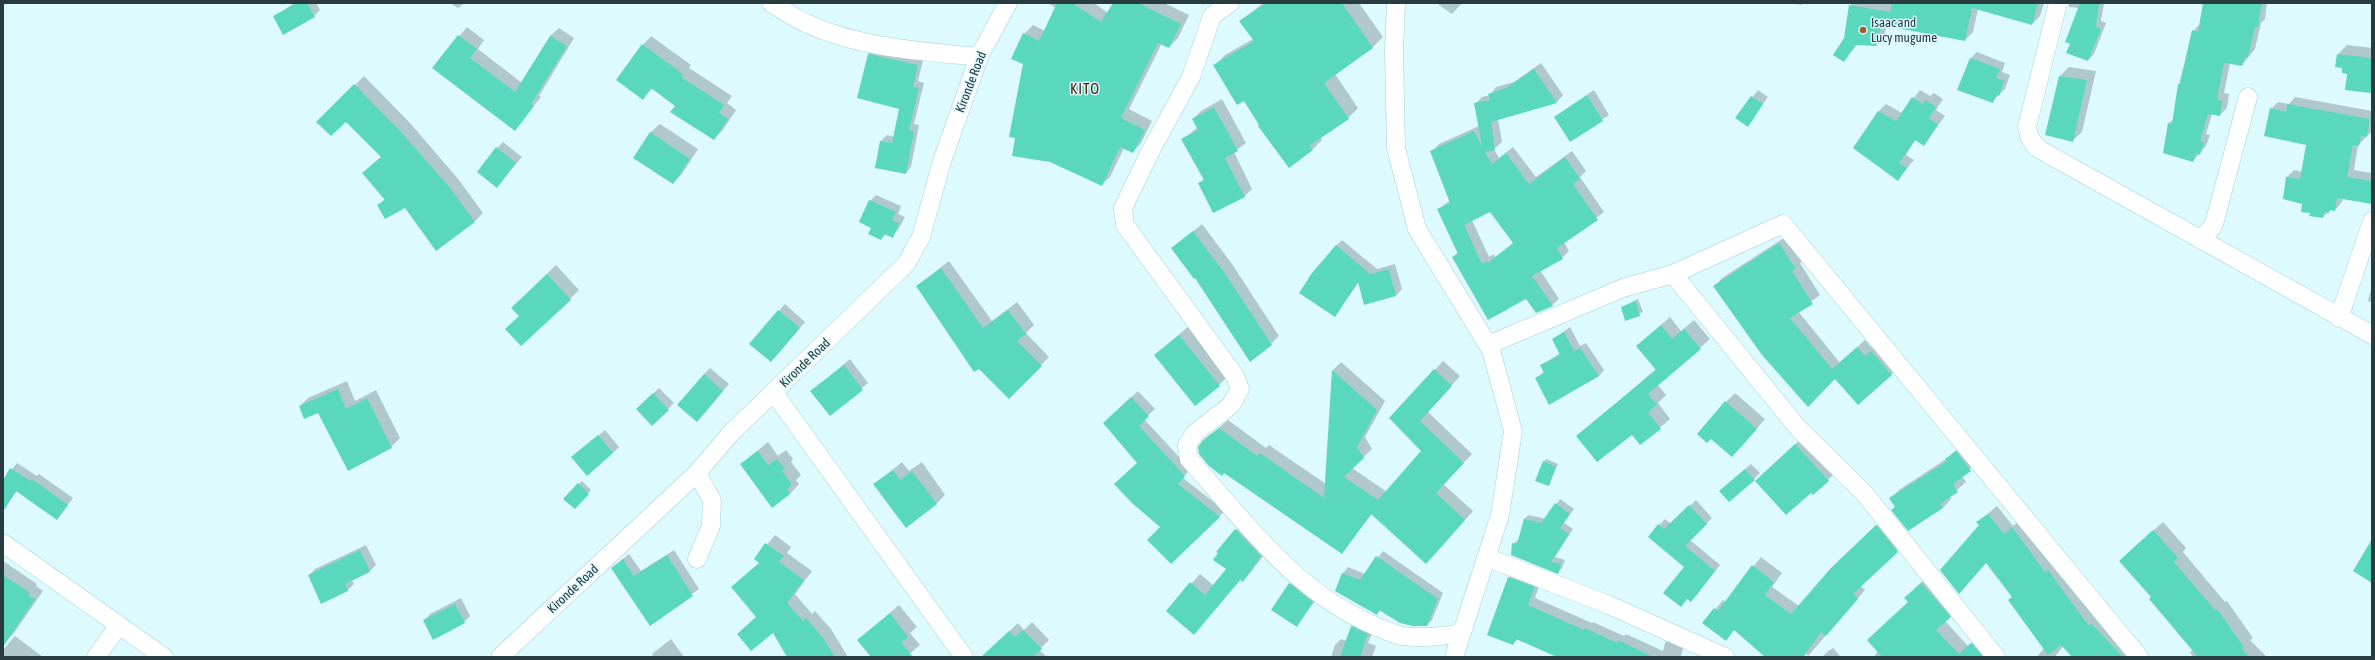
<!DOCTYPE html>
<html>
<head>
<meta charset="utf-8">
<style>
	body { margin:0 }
	#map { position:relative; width:2375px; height:660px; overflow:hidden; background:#ddfafe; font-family:"Asap Condensed",sans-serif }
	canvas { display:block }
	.frame { position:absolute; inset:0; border:4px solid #283b3e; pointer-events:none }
</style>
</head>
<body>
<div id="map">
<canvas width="2375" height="660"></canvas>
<div class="frame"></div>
</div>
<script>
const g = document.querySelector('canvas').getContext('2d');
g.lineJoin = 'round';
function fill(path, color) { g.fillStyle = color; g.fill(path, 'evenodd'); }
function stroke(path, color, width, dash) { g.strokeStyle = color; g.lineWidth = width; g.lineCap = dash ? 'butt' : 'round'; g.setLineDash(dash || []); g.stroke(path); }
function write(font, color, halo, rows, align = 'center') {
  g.font = font + ' "Asap Condensed",sans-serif'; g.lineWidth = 3; g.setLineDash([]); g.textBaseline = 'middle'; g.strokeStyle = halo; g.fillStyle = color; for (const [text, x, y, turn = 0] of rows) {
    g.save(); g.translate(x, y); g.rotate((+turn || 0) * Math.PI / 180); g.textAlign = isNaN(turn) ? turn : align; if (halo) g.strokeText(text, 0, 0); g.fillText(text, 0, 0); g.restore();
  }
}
fill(new Path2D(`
	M294,3H316L320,10L314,16L274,17Z
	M450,3H464L458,8Z
	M1048,3H1094L1108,13L1114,3H1164L1189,15L1178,38L1169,47L1162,43L1129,109L1152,121L1141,143L1133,152L1124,148L1110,177L1101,185L1050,161L1024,64V34L1033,25L1045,31L1056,8Z
	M1263,3H1359L1383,37L1373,47L1335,74L1358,108L1348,118L1320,137L1322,140L1312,150L1260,124L1244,99L1215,65L1225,55L1253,39L1241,21Z
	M1436,3H1462L1452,14Z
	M1786,3H1804L1802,5Z
	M1853,3H2044L2040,16L2032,24L1978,9L1973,32L1965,40L1887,25L1884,36L1876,45L1858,44L1844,61L1845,38L1850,5Z
	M2069,3H2104L2101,21L2106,23L2094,54L2088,60L2071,43L2079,8L2069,7Z
	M2204,3H2267L2265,19L2261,23L2255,49L2242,65L2230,63L2224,93L2229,94L2227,108L2220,115L2212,114L2206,134L2210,135L2206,146L2193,161L2169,123L2174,119L2179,84L2193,31L2200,24Z
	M467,27L484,40L478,49L522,83L550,36L559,28L574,38L539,96L541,97L515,129L434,68Z
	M651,36L691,65L689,68L732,96L727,103L736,110L723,130L714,139L676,105L653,88L642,99L643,45Z
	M2347,45L2372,48V91L2346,89L2348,73L2338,54Z
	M874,48L923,60L918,81L924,83L914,124L919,125L911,167L906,173L876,167L881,141L887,135L894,137L900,108L868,54Z
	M1977,52L2005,63L2002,72L2010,75L2005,89L1992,102L1971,58Z
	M1541,63L1563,95L1557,102L1498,119L1502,142L1494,149L1499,158L1513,147L1536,177L1572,151L1586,171L1580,177L1604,212L1564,242L1569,251L1562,258L1540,270L1559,299L1552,305L1526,298L1453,257L1458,252L1438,210L1450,200L1432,151L1439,144L1479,126L1475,104L1482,97L1490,95L1496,87L1514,82ZM1491,210L1514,243L1495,257L1494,254L1489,257L1472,220Z
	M2069,67L2096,71L2082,132L2072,141L2060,76Z
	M364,76L410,123L459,180L483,213L474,222L406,207L378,205L385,199L363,173L382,156L346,120L318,122Z
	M1594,90L1609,115L1571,141L1555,117Z
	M1758,90L1768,97L1748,125L1737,118Z
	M1920,90L1930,96L1934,93L1943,99L1936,110L1945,116L1924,144L1916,139L1906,155L1914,160L1898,179L1854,147L1879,111L1886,104L1902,113Z
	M2295,97L2372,111V131L2358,145L2354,170L2372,173V203L2343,198L2342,202L2335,210L2332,209L2323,217L2311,212L2303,203L2287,177L2294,170L2302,172L2307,144L2271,109L2278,102L2289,104Z
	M1222,99L1246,143L1234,152L1252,189L1244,197L1199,184L1204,179L1183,139L1198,127L1193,119L1201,111Z
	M660,124L698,149L682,174L673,183L650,133Z
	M503,142L522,157L497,186V148Z
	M876,195L901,206L898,214L905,217L898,230L892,236L886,234L881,239L873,227L870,201Z
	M1202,224L1232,264L1279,336L1271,344L1195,276L1172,249Z
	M1787,236L1803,260L1800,263L1820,295L1798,311L1840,363L1865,340L1873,349L1879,344L1899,367L1891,375L1835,378L1715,286L1722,278Z
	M1342,240L1377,269L1395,264L1402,289L1396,296L1359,282L1335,316L1336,246Z
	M949,261L992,321L1017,302L1034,325L1026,333L1049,357L1009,397L917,286Z
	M556,265L579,290L570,299L520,316L512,308Z
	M2372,285V302L2368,301Z
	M1638,299L1643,312L1626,319L1622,307Z
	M785,304L805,322L777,355L750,344Z
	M1670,317L1681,331L1694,320L1710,339L1658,385L1666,395L1658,403L1670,419L1641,444L1632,434L1578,436L1656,369L1637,346Z
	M1189,326L1228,376L1219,385L1155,355Z
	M1570,327L1580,346L1586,343L1604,370L1599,376L1549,404L1536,378L1545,371L1542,365L1560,353L1553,339Z
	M850,359L868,383L830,414L812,391Z
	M1443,361L1460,376L1428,412L1472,454L1443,484L1473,511L1435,554L1372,514L1342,552L1204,441L1228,420L1266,448L1269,445L1326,484L1333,370L1341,362L1385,401L1365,437L1372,449L1352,468L1387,492L1422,451L1391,418Z
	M710,368L729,384L703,415L704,374Z
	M347,381L355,401L376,390L400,438L391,447L348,469L319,412L300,406L308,398Z
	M659,388L674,403L652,425L637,409Z
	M1138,391L1155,409L1144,419L1190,469L1183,478L1225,511L1171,563L1162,527L1138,463L1110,417Z
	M1735,393L1765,419L1741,447L1711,438L1726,402Z
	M605,430L619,447L613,453L579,452Z
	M1805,435L1837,471L1828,480L1811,491L1756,481Z
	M768,442L778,456L786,450L793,459L791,462L801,475L796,480L799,484L790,494L741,464Z
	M1965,443L1979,461L1962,476L1966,482L1950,496L1951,499L1943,508L1896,507L1891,498L1899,490L1946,459Z
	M1546,459L1558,464L1548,485L1544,462Z
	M902,462L909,471L922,462L945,495L936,504L875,484Z
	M17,463L37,476L39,474L73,498L57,519L17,491L5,507L3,505V481Z
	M1751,464L1760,473L1754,479L1727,485Z
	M582,481L591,490L575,508L565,499Z
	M1560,499L1574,509L1564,523L1573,529L1555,557L1565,560L1562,568L1558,573L1513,544L1519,539L1524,519L1529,515L1546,519Z
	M1696,500L1712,518L1690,540L1720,565L1697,595L1691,600L1688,598L1681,606L1685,567L1659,525L1665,519L1671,524Z
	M1997,506L2013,526L2021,519L2136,657H2073L2063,646L2055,657H2037L2044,648L2009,600L2013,596L1987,562L1959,593L1980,525L1978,522Z
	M1885,517L1905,543L1860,586L1865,590L1808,656L1806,654L1804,657H1766L1735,629L1726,639L1704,623L1723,600L1726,602L1761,557L1782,573L1772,587L1799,606L1840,560Z
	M1244,521L1270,547L1251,572L1243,580L1241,579L1194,634L1167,611L1200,574L1214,586L1227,569L1217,552Z
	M2163,522L2186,548L2183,552L2225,602L2227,601L2253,638L2250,640L2267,657H2193L2190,652L2193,650L2152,597L2129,552Z
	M775,535L791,547L787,553L812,571L795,594L812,614L815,611L831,629L848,657H789L773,631L738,634L757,617L760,562L755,559Z
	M366,545L376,565L370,571L352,580L354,584L348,590L322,602L309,576L315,569Z
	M674,550L699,589L651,624L612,568L629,554L641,571Z
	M1383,551L1443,593L1432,620L1427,625L1381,610L1377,614L1336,591L1343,573L1348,567L1365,574Z
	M3,561L37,584L36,586L43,591L14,633L6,641L3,640Z
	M1516,570L1541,580L1535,598L1592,623L1593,622L1624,636L1626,634L1663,651L1665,643L1672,636L1685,641L1681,656L1559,657L1518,639L1513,644L1509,578Z
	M1930,575L1959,608L1945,621L1968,646L1980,635L1996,657H1874L1909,602L1914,589Z
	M1296,577L1319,596L1297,625L1273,610Z
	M461,598L470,616L464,622L424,621L430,614Z
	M899,605L917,627L910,633L920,645L906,657H873L859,640Z
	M1358,621L1374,628L1368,643L1376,646L1372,657H1331L1335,645L1341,639L1347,641L1352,627Z
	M1032,622L1049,640L1039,650L1047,657H994L989,651L1018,623L1024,630Z
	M15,636L43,657H3V650Z
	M671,639L684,657H654L652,654Z
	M1833,648L1841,657H1822L1828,651Z`), '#0003');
fill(new Path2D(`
	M297,3H307L315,17L283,35L273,16Z
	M1057,3H1072L1101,22L1113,3H1138L1181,24L1169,48L1158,43L1121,118L1145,130L1133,153L1120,147L1102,186L1050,162L1012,156L1015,138L1009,137L1023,64L1011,59L1023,33L1039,41Z
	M1266,3H1342L1373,48L1324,83L1349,119L1309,146L1313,150L1289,168L1258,126L1259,125L1244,101L1237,105L1213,65L1254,41L1239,21Z
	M1892,3H2038L2032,25L1972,8L1965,41L1881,25L1876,46L1855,45L1844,62L1833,55L1844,38L1849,5L1890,12Z
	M2080,3H2099L2096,27L2101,29L2088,61L2066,53L2070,44L2065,42Z
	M2203,3H2262L2258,27H2255L2248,57H2245L2242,66L2225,63L2223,67L2217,100L2222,101L2220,116L2208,114L2200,141L2204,142L2200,155L2196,153L2193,162L2163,153L2168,123L2172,124L2178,84H2180L2192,30L2198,32Z
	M458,35L477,49L470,58L515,92L550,36L567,46L531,104L534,106L515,131L432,68Z
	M642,44L683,74L681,77L724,105L719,113L728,119L714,140L670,112L675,106L651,88L643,100L616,80Z
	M868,54L918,65L913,87L919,88L909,130L914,131L906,174L875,168L880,141L892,143L899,109L857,98Z
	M2337,54L2372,58L2371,93L2345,90L2347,74L2342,73V68L2335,67Z
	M1970,58L2000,69L1996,78L2004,81L1999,96L1996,95L1993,103L1957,90Z
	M1534,69L1557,103L1491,122L1495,150L1485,152L1492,164L1506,153L1529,184L1565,157L1580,179L1573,184L1598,220L1557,248L1563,259L1532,276L1553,306L1536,313L1526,299L1488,320L1452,257L1458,254L1437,209L1450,203L1430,151L1474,131L1482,146L1474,103L1490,100L1488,94L1506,88ZM1490,212L1513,243L1488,263L1487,261L1482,264L1464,225Z
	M2059,76L2087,80L2073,142L2045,135Z
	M354,84L401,132L451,189L475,222L436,251L405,208L385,219L377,205L385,200L362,173L381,157L346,122L331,136L316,122Z
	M1587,95L1603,121L1570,142L1554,117Z
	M1751,96L1763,104L1748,127L1735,118Z
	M1912,97L1923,104L1925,100L1936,107L1929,118L1938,125L1924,146L1915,140L1899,163L1907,168L1898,181L1853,148L1878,111L1896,121Z
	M2287,104L2370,119L2367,137L2361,136L2359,146L2353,145L2347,177L2372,181V204L2337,198L2335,211L2329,210V213L2324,212L2323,218L2309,216L2310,213L2301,212L2302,204L2283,199L2286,177L2300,179L2306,145L2264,136L2270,108L2286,112Z
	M1214,107L1238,151L1225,158L1245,197L1213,213L1198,183L1204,180L1181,139L1198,130L1192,119Z
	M650,132L690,159L673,184L633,158Z
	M496,147L516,163L497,188L477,172Z
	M869,200L896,212L892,220L899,223L893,238L884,234L881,240L868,234L871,228L859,222Z
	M1193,231L1224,272L1272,345L1250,362L1195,278L1194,279L1171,248Z
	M1779,243L1796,269L1792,271L1813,304L1790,318L1832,369L1857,347L1865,356L1871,351L1892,375L1858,405L1835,379L1808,407L1762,355L1713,286Z
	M1336,245L1370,274L1389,269L1396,296L1364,305L1358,282L1335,317L1299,293L1312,273Z
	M941,268L983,328L1008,310L1026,334L1017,341L1042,366L1009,399L979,369L974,372L916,286Z
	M547,274L571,300L521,346L505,329L519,316L511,308Z
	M1636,301L1640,316L1625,321L1621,307Z
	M778,310L800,328L771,362L749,344Z
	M1661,325L1672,339L1684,329L1701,349L1648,394L1657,405L1648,412L1661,429L1640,445L1632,435L1597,462L1576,436L1656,370L1636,346Z
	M1564,332L1574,351L1580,348L1599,376L1549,405L1535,378L1544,373L1540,365L1560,355L1552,339Z
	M1179,335L1220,386L1195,406L1154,355Z
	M844,365L863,390L830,416L810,391Z
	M1434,369L1452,386L1420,421L1464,463L1436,493L1465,520L1426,564L1371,514L1342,554L1224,473L1222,476L1209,466L1199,454L1198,447L1203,440L1219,428L1257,456L1260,453L1324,498L1332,370L1377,410L1357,447L1364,458L1344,477L1378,500L1421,451L1389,418Z
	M704,374L723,391L697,422L677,405Z
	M338,389L346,409L367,398L392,448L348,471L318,413L304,419L299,406Z
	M653,393L669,410L652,426L636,409Z
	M1131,397L1149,416L1139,426L1185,476L1178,484L1220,517L1171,564L1147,540L1160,527L1132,503L1114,484L1137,463L1103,423Z
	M1725,401L1757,429L1732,457L1711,439L1707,443L1697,434Z
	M598,435L613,453L587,476L571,457Z
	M1795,444L1829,481L1813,495L1811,493L1786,515L1755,481Z
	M758,451L768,465L777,459L785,469L782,471L792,485L787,489L790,494L772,508L740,464Z
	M1956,451L1971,471L1953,484L1958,492L1940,504L1943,508L1908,531L1891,510L1895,507L1889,498L1947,461L1945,459Z
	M1543,461L1556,467L1549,486L1535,481Z
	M10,468L31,481L32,479L68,505L57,520L16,491L3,512V480Z
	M1745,469L1755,480L1729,502L1719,491Z
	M893,470L900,480L912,471L937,504L906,528L873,484Z
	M578,483L589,494L575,509L563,499Z
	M1555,503L1570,514L1560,528L1569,534L1551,562L1561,564L1558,574L1511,555L1512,543L1517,544L1524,519L1541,523Z
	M1689,505L1707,524L1685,546L1715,571L1691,602L1687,599L1681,607L1663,593L1684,567L1648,537L1658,524L1664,529Z
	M1988,514L2004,534L2012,527L2045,572L2048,570L2089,626L2091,623L2123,657H2072L2061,645L2048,655L2008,600L2012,597L1986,563L1959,594L1940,570L1979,525L1976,522Z
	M1876,525L1898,552L1853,594L1858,599L1826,636L1821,632L1803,657H1765L1734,630L1726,641L1702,623L1714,608L1718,611L1752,565L1774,582L1765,595L1791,614L1831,568Z
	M1235,529L1261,556L1243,582L1240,580L1194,635L1166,611L1190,582L1205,595L1226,569L1213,560L1218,553L1216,552Z
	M2153,530L2178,558L2174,562L2215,610L2217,609L2244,647L2242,649L2249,657H2198L2149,599L2151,597L2119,561Z
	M2372,539V583L2353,571Z
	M765,543L784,556L779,562L804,580L787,603L803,621L806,618L823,638L835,657H787L773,633L751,651L737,634L756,617L731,587L759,563L754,559Z
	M360,550L370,572L345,584L348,591L321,604L308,575Z
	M667,555L693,596L650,626L611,568L623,559L634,576Z
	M1376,556L1438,599L1427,626H1413L1400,623L1379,610L1377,615L1335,591L1342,573L1360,580Z
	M3,575L30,593L28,595L35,599L3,647Z
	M1508,577L1535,587L1528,605L1584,630L1585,628L1617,643L1618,640L1653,657H1557L1516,639L1513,645L1487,635Z
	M1289,583L1313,602L1297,627L1271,610Z
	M1921,583L1951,617L1936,630L1959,654L1971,643L1983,657H1882L1867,640L1908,602L1904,598Z
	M455,604L465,623L433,640L423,620Z
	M890,613L908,637L901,642L913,657H871L857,640Z
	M1351,626L1368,634L1360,657H1340Z
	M1023,630L1042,649L1033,657H981L1009,631L1015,637Z`), '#59d8bd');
const minor = new Path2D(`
	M771,3C783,10 795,19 808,24C860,48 922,51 979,57
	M1230,3L1212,16L1191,77L1151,150L1123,208L1125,225L1235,376L1240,389L1231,405L1195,433L1187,445L1189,459C1244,521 1296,593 1375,626C1383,629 1392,634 1401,636C1421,638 1441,637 1461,633
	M1396,3L1394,51L1396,148L1417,229L1491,350L1513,431L1500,515L1454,657
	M2058,3L2027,127L2030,138L2037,148L2372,335
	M2199,239L2208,232L2214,224L2248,97
	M1673,274L1798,428L1864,493L1996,657
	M2339,318L2372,221
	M1488,345L1623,288L1673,274L1783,224L2139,657
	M774,393L964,657
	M697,473L712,500L711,526L697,559
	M3,543L164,657
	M1486,557L1609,605L1725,657
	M96,657L119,625
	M500,657L697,473L731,433L906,264L921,237L942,161L979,57L1008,3`);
stroke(minor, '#a2d1d8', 19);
stroke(minor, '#fff', 18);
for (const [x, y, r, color] of [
	[1863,30,4,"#9f592e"]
]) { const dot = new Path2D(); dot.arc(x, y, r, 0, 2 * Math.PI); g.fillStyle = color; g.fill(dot); stroke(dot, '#ddfafe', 1.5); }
write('13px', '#283b3e', '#ddfafe', [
	["Isaac and",1871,23],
	["Lucy mugume",1871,38]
], 'left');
write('13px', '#283b3e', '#ddfafe', [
	["Kironde Road",971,82,-69],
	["Kironde Road",805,363,-44],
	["Kironde Road",573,589,-43]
]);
g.letterSpacing = '1px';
write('15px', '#491c00', '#ddfafe', [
	["KITO",1085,89]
]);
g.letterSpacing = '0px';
</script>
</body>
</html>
